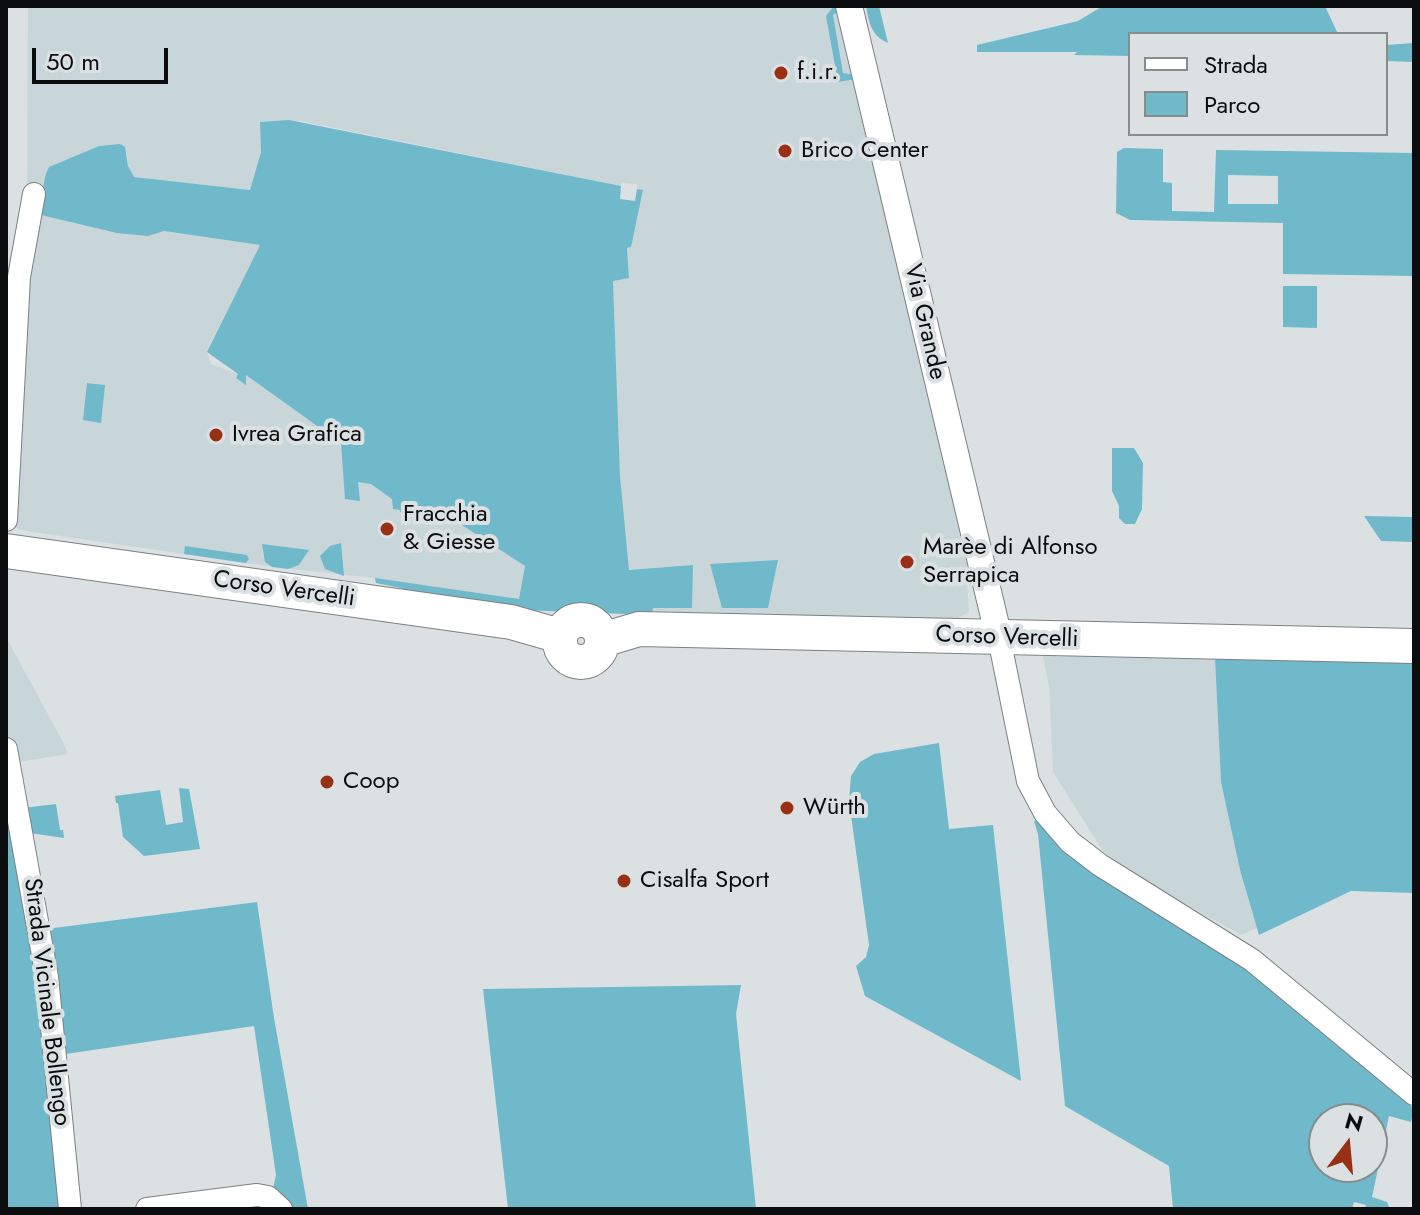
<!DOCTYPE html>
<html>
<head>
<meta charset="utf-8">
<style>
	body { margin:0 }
	#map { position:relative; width:1420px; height:1215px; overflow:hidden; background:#dbe1e2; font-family:Jost,sans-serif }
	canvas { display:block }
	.frame { position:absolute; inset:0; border:8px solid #0a0c0d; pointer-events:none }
	.legend { position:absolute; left:1128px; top:32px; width:260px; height:104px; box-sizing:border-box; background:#dbe1e2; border:2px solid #878c8d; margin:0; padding:10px 14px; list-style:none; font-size:24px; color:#0a0c0d }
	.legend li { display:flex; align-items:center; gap:16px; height:40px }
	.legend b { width:40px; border:2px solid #878c8d }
	.north { position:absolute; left:1308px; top:1103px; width:80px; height:80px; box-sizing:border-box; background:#dbe1e2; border:2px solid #878c8d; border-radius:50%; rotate:16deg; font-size:22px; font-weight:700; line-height:32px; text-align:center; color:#0a0c0d }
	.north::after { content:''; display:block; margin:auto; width:28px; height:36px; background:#983015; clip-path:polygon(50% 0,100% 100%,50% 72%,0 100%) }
	.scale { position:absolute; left:32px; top:48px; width:136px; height:36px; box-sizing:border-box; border:4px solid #0a0c0d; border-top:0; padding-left:10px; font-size:24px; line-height:28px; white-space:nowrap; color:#0a0c0d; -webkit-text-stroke:6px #dbe1e2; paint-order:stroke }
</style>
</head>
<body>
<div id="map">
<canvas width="1420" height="1215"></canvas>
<div class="frame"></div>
<ul class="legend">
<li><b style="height:10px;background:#fff"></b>Strada</li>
<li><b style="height:22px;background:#70b9cb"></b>Parco</li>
</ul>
<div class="north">N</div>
<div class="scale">50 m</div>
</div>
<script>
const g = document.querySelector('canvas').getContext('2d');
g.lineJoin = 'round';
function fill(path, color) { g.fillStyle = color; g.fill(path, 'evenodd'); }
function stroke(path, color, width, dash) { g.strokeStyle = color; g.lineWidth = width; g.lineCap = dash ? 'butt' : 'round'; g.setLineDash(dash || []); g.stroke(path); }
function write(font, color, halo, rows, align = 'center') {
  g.font = font + ' Jost,sans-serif'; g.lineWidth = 8; g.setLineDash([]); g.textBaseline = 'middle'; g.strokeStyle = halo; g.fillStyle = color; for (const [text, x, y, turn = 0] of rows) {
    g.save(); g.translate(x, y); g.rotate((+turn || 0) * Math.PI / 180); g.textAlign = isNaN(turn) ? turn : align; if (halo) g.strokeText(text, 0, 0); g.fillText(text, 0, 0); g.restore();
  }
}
fill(new Path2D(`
	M28,6H842L910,297L968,566L966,567L969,612L958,618L631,615L620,476L613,281L629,278L627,248L642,190L637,189V184L622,183L621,186L300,121L260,122L261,152L250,190L133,177L128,166L127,154L120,144L99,146L74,159L57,163L43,181L45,193L42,215L147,236L164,231L260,245L207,351L211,364L238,374L246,384V375L342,443L340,446L525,566L577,614L405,593L401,588L376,583L375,578L281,568L19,530L13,524H6V305L8,304L27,192Z
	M6,637L63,742L68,754L12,763L6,732Z
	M1043,656L1215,658L1221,782L1240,870L1257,928L1241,935L1157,888L1103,851L1053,772L1049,686Z`), '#c8d6da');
fill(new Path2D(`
	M834,6H842V9L833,15L843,73L855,75L856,79L838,82L826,16Z
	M866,6H879L888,43C871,36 869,22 866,6Z
	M1103,6H1325L1338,34H1130V56L1074,55L1077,52H977V45L1078,21Z
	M1414,43V62L1386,61V45Z
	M289,120L621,186L620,199L635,201L637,189L643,190L631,247L627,248L629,278L613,281L620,476L629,570L693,565L692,608H653L652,615L521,610L405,593L401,588L376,583L375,578L519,599L525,566L434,507L429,517L400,512V510L393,509L392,499L371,484L358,482L360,501L345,499L341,443L246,375V385L236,378L238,374L207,352L260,245L164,231L148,236L117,233L41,215C44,199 41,181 49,167L99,146L120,144L125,147L128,166L134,177L250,190L261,152L260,122Z
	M1124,148L1163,149V182L1172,183V211L1214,212L1216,150L1414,153V276L1283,274V223L1130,220L1116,213L1117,152ZM1228,175L1278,176V204H1228Z
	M1283,286H1317V328L1283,327Z
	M87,383L105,385L101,423L83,420Z
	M1112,448H1134L1143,463L1142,509L1135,524H1125L1119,518V506L1112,491Z
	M1364,516L1414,517V542L1381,541Z
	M341,543L344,576L325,569L320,556L330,546Z
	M262,544L309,550L299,565L288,569L272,567L265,562Z
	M185,546L247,555L249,559L246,563L184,554Z
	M778,560L768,608H722L710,564Z
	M1215,658L1414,662V893L1351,891L1259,935L1240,870L1221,782Z
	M939,743L949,829L993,825L1021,1081L865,996L856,966L866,957L869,945L849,801L851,776L860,762L874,754Z
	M6,783L36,927L60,1209H6Z
	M179,788L189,789L200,849L144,856L123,837L118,803H116L115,796L160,790L166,825L183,822Z
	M56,804L60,830H63L64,838L29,833L23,808Z
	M1040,820L1214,943L1405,1096L1414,1111L1411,1122L1389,1116L1372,1197L1387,1202L1390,1209H1365L1366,1205L1354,1202L1352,1209H1173L1169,1166L1065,1106L1038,834L1034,821ZM1324,1119H1372V1167H1324Z
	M257,902L274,1018L308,1209H288L273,1189L276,1175L254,1026L59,1055L46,929Z
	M741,985L736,1014L756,1209H508L483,989Z`), '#70b9cb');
const minor = new Path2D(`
	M6,520L19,277L34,194
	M999,638L1028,781L1045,813L1070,842L1100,865L1252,960L1414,1094
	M6,749L47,977L70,1209
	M147,1209L257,1195L268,1197L281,1209`);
const tertiary = new Path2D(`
	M849,6L999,638`);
const primary = new Path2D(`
	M6,551L511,622L560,636
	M560 641a21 21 0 1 1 42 0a21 21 0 1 1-42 0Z
	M602,640L639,629L1414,646`);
stroke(minor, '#7c8182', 24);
stroke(tertiary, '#7c8182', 28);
stroke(primary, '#7c8182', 36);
stroke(minor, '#fff', 22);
stroke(tertiary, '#fff', 26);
stroke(primary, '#fff', 34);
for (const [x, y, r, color] of [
	[781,73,8,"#983015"],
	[785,151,8,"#983015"],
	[216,435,8,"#983015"],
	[387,529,8,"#983015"],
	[907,562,8,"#983015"],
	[327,782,8,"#983015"],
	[787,808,8,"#983015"],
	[624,881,8,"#983015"]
]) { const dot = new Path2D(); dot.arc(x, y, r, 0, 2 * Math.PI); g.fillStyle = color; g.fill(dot); stroke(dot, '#dbe1e2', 3); }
write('24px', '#0a0c0d', '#dbe1e2', [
	["f.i.r.",797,73],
	["Brico Center",801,151],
	["Ivrea Grafica",232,435],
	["Fracchia",403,515],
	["& Giesse",403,543],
	["Marèe di Alfonso",923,548],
	["Serrapica",923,576],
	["Coop",343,782],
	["Würth",803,808],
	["Cisalfa Sport",640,881]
], 'left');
write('24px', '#0a0c0d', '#dbe1e2', [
	["Via Grande",924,322,77],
	["Corso Vercelli",284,590,8],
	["Corso Vercelli",1007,638,2],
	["Strada Vicinale Bollengo",46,1002,83]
]);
</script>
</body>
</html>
